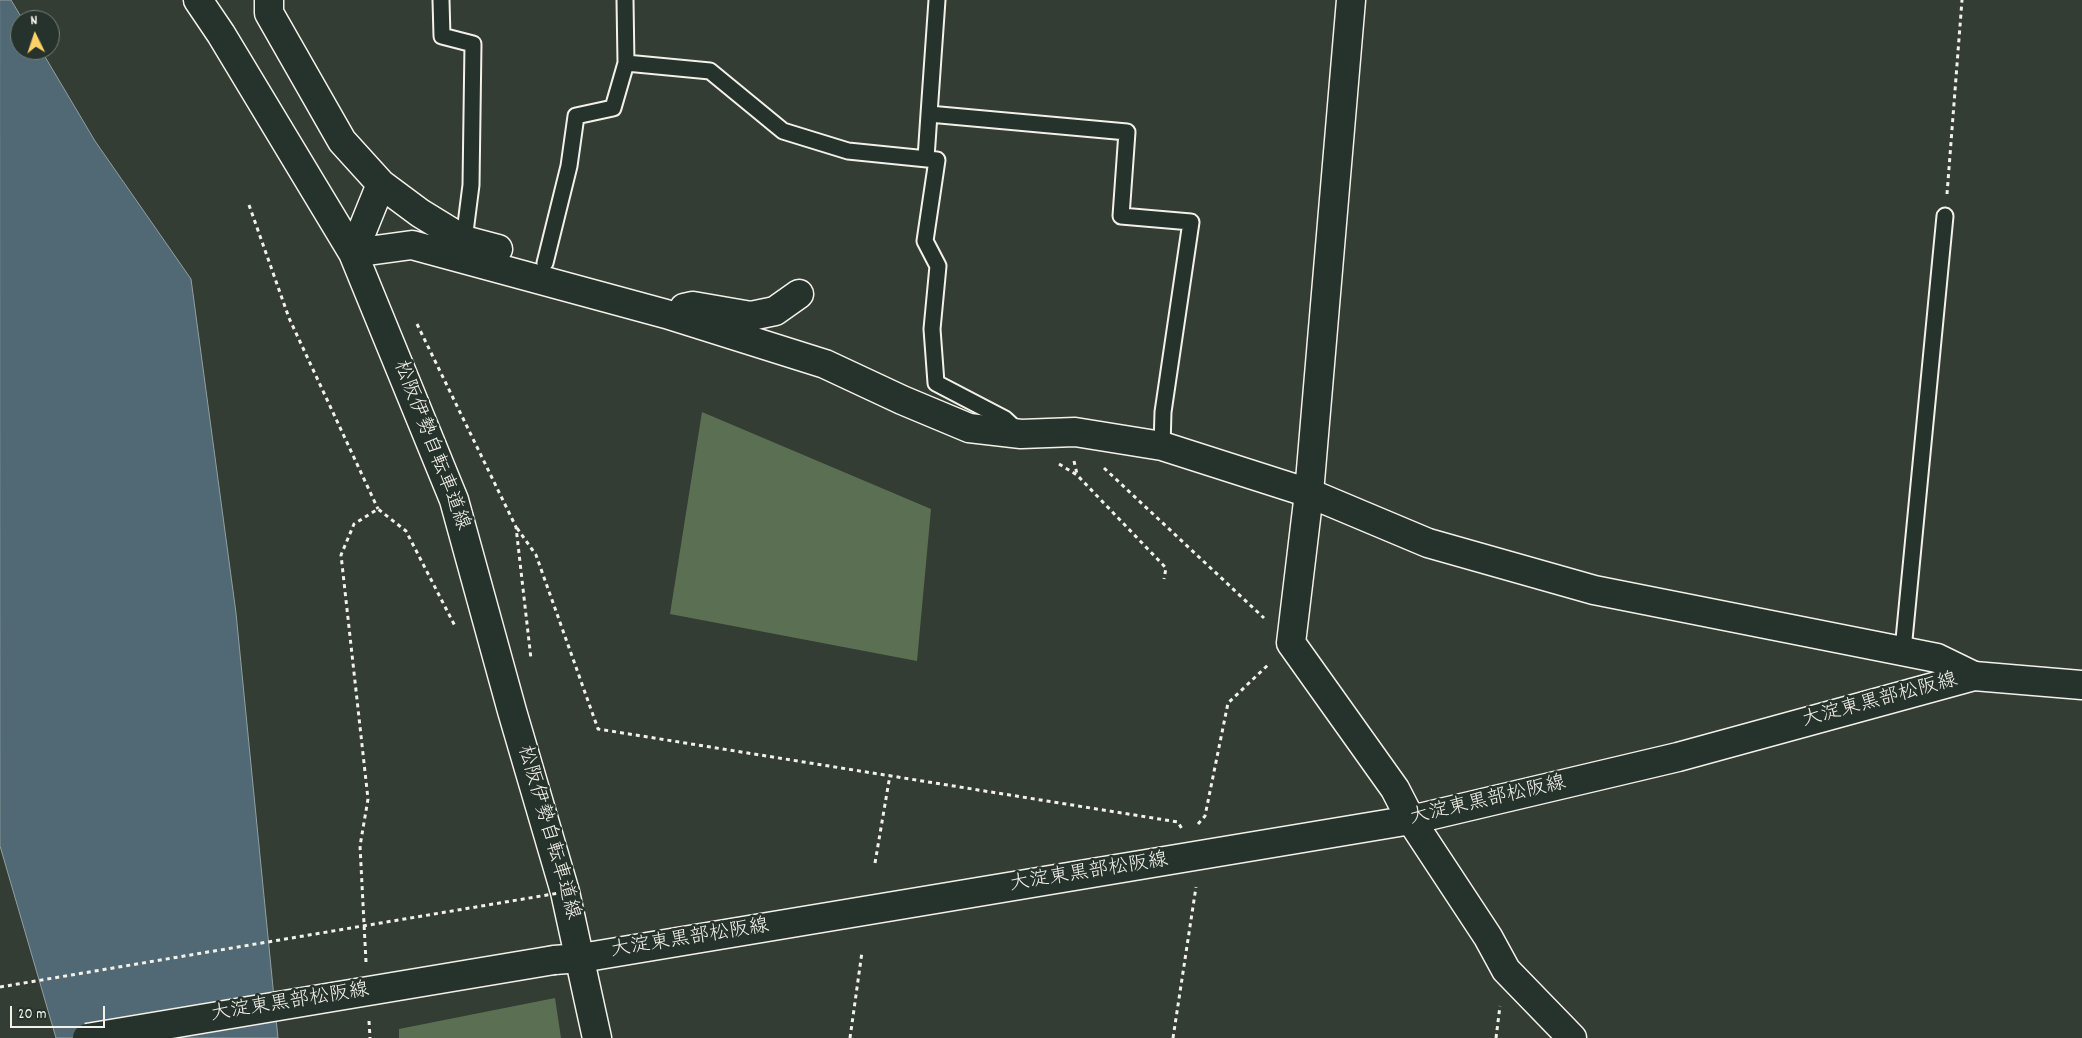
<!DOCTYPE html>
<html>
<head>
<meta charset="utf-8">
<style>
	body { margin:0 }
	#map { position:relative; width:2082px; height:1038px; overflow:hidden; background:#333d34; font-family:Dekko,sans-serif }
	canvas { display:block }
	.north { position:absolute; left:10px; top:10px; width:50px; height:50px; box-sizing:border-box; background:#26332d; border:1px solid #787f78; border-radius:50%; rotate:356deg; font-size:14px; font-weight:700; line-height:20px; text-align:center; color:#f4f1e8 }
	.north::after { content:''; display:block; margin:auto; width:18px; height:22px; background:#ffd166; clip-path:polygon(50% 0,100% 100%,50% 72%,0 100%) }
	.scale { position:absolute; left:10px; top:1006px; width:95px; height:22px; box-sizing:border-box; border:2px solid #f4f1e8; border-top:0; padding-left:6px; font-size:15px; line-height:18px; white-space:nowrap; color:#f4f1e8; -webkit-text-stroke:4px #26332d; paint-order:stroke }
</style>
</head>
<body>
<div id="map">
<canvas width="2082" height="1038"></canvas>
<div class="north">N</div>
<div class="scale">20 m</div>
</div>
<script>
const g = document.querySelector('canvas').getContext('2d');
g.lineJoin = 'round';
function fill(path, color) { g.fillStyle = color; g.fill(path, 'evenodd'); }
function stroke(path, color, width, dash) { g.strokeStyle = color; g.lineWidth = width; g.lineCap = dash ? 'butt' : 'round'; g.setLineDash(dash || []); g.stroke(path); }
function write(font, color, halo, rows, align = 'center') {
  g.font = font + ' Dekko,"Klee One",sans-serif'; g.lineWidth = 5; g.setLineDash([]); g.textBaseline = 'middle'; g.strokeStyle = halo; g.fillStyle = color; for (const [text, x, y, turn = 0] of rows) {
    g.save(); g.translate(x, y); g.rotate((+turn || 0) * Math.PI / 180); g.textAlign = isNaN(turn) ? turn : align; if (halo) g.strokeText(text, 0, 0); g.fillText(text, 0, 0); g.restore();
  }
}
fill(new Path2D(`
	M702,412L931,509L917,661L670,614Z
	M555,998L561,1038H399V1029Z`), '#5b7053');
const water = new Path2D(`
	M0,0H11L23,20H20V50H41L95,141L191,279L236,613L278,1038H56L0,846Z`);
fill(water, '#506974');
stroke(water, '#929fa2', 1);
const service = new Path2D(`
	M441,0L442,36L473,44L471,185L464,240
	M625,0L626,63L710,71L783,131L848,151L937,160L925,241L938,266L932,329L936,383L1005,419L1019,432
	M929,114L937,0
	M926,158L929,114L1127,132L1121,216L1191,222L1163,412L1162,446
	M545,263L569,166L576,116L613,108L626,63
	M1903,650L1945,216`);
const minor = new Path2D(`
	M198,0L221,34L353,253L454,500L512,711L565,892L597,1038
	M269,0V13L342,141L381,184L353,253
	M1351,0L1309,493L1291,643L1395,789L1411,820L1488,937L1506,970L1572,1038
	M381,184L420,213L464,240L498,249
	M353,253L412,245L666,314L825,364L902,400L969,428L1021,434L1075,432L1162,446L1309,493L1428,543L1594,590L1937,658L1974,676
	M684,308L693,306L751,316L775,311L799,294`);
const secondary = new Path2D(`
	M554,960L581,958L1411,820L1678,757L1974,676L2082,685`);
stroke(service, '#f4f1e8', 19);
stroke(minor, '#f4f1e8', 31);
stroke(secondary, '#f4f1e8', 31);
stroke(new Path2D(`
	M1947,194L1962,0
	M249,205L289,318L378,509
	M417,324L516,527L531,659
	M1074,461L1077,474
	M1059,464L1077,475L1166,568L1164,579
	M1104,468L1264,618
	M517,528L536,555L598,729L1178,822L1182,829
	M1198,824L1205,816L1228,703L1270,663
	M875,863L890,775
	M366,962L360,846L368,799L341,555L354,524L378,509L406,531L456,628
	M369,1021L370,1038
	M850,1038L862,952
	M1173,1038L1196,887
	M1496,1038L1500,1006`), '#f4f1e8', 3, [4, 4]);
stroke(service, '#26332d', 15);
stroke(minor, '#26332d', 28);
stroke(secondary, '#26332d', 28);
const secondaryBridge = new Path2D(`
	M87,1038L554,960`);
stroke(secondaryBridge, '#f4f1e8', 31, []);
stroke(new Path2D(`
	M0,987L565,892`), '#f4f1e8', 3, [4, 4]);
stroke(secondaryBridge, '#26332d', 28);
write('20px', '#f4f1e8', '#26332d', [
	["松阪伊勢自転車道線",430,446,69],
	["大淀東黒部松阪線",1880,702,-15],
	["大淀東黒部松阪線",1488,802,-13],
	["松阪伊勢自転車道線",547,833,74],
	["大淀東黒部松阪線",1089,874,-9],
	["大淀東黒部松阪線",690,940,-9],
	["大淀東黒部松阪線",290,1004,-9]
]);
</script>
</body>
</html>
